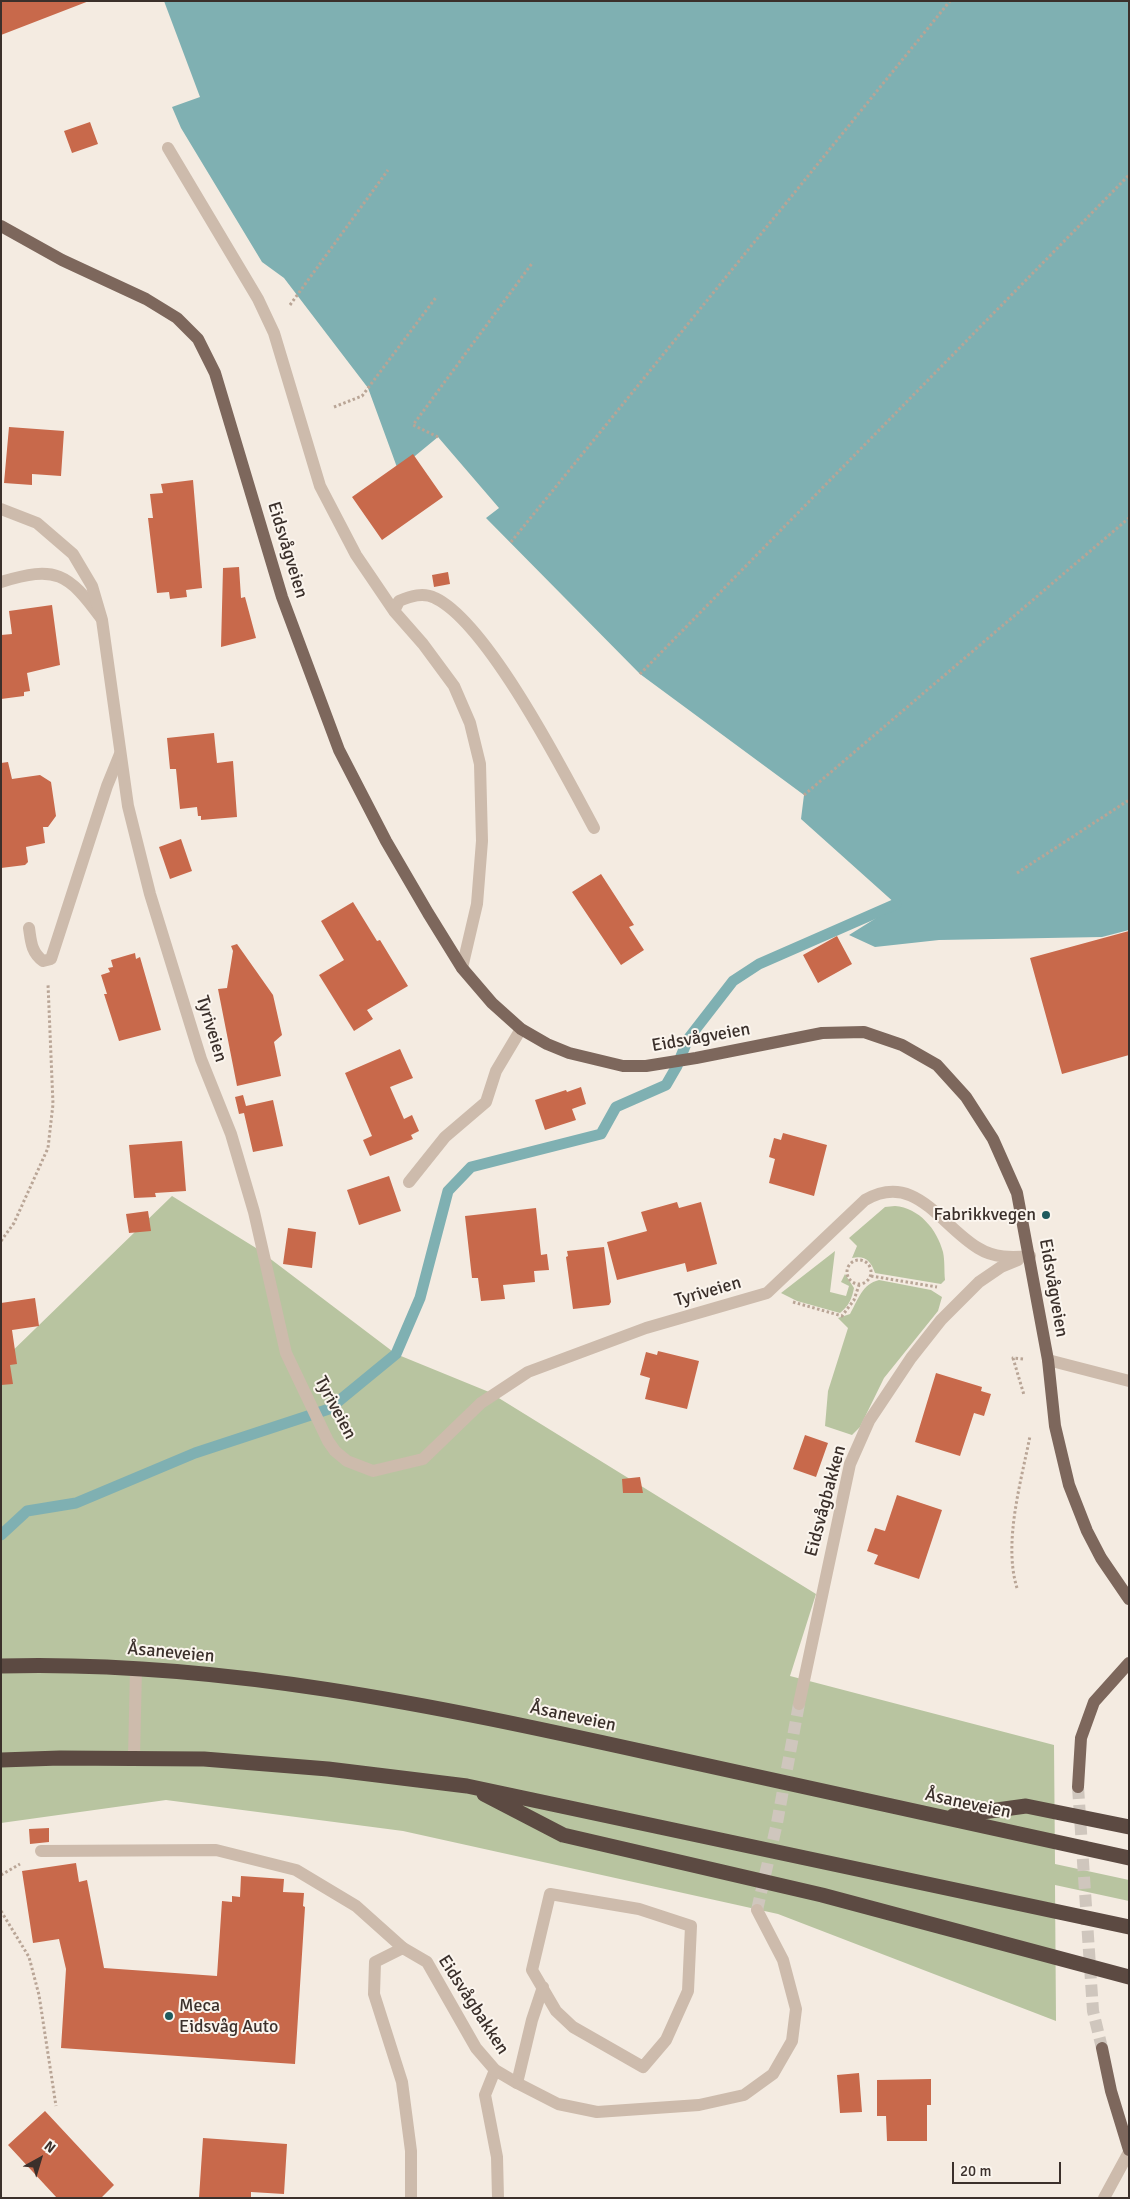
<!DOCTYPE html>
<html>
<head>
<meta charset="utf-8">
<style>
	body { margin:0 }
	#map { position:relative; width:1130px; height:2199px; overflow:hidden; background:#f4ebe1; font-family:Signika,sans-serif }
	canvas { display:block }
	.frame { position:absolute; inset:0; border:2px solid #3b302b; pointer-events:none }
	.north { position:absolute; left:15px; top:2134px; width:50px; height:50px; -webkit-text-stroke:4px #fbf5ee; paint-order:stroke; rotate:39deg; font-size:14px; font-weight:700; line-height:20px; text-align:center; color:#3b302b }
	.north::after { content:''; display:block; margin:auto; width:18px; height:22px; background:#3b302b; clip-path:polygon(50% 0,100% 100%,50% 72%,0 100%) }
	.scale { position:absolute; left:952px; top:2162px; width:109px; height:22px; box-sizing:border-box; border:2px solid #3b302b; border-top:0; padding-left:6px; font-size:15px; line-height:18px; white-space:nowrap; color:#3b302b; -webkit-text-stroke:4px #fbf5ee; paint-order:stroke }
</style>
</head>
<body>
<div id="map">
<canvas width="1130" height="2199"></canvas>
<div class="frame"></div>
<div class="north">N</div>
<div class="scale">20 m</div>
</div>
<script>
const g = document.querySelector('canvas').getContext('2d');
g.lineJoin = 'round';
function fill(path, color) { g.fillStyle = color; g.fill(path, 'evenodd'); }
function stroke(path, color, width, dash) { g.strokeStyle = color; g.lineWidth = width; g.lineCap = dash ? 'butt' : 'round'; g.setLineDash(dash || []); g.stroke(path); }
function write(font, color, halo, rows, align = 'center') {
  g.font = font + ' Signika,sans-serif'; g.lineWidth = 4; g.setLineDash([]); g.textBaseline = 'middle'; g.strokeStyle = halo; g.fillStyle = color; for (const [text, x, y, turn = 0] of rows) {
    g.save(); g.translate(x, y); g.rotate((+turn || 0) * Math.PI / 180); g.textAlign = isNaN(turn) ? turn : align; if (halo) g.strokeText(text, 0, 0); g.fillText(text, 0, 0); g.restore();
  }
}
fill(new Path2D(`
	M172,1196L256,1248L396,1354L489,1392L816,1594L790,1676L1054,1745L1055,1864L1129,1880V1901L1055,1885L1056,2021L778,1914L403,1831L166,1800L1,1823V1362Z
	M895,1206C919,1208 937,1229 943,1252C945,1261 944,1271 945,1280L941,1284L875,1273C871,1261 865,1255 852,1258L857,1246L849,1238L885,1207Z
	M835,1251L830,1292L846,1296L849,1286L841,1282L845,1274L854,1288C852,1298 849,1306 840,1313L797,1301L781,1293Z
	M879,1280L931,1290L942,1297L938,1311L884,1378L860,1427L852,1435L825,1426L828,1391L848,1328L838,1318L850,1314C858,1300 862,1284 879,1280Z`), '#b8c4a0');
fill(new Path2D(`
	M164,1H1129V930L1102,937L939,940L875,947L849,935L897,905L801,819L804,795L640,674L486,518L499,508L438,437L398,470L368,388L284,278L262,262L181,128L172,107L200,97Z`), '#7fb0b2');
stroke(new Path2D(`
	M1,1535L27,1511L76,1503L195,1453L329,1409L396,1354L420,1298L448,1191L471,1167L601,1134L616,1107L666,1085L677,1066L688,1039L733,981L759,964L896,904`), '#7fb0b2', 11);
fill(new Path2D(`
	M1,1H89L1,35Z
	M90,122L98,144L72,153L64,131Z
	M9,427L64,431L61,476L32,474V485L4,483Z
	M413,454L443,497L382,540L352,497Z
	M193,480L202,588L186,590L187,597L170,599L169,592L157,593L148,518H153L150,494L163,493L161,484Z
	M239,567L241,598L245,597L256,638L221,647L223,568Z
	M448,572L450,584L434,587L432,575Z
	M52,605L60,665L27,673L30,691L24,692V696L1,699V635L12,634L9,611Z
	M214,733L217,763L233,761L237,817L201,820V816H198L197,807L180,809L176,769H170L167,738Z
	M8,762L12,779L40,775L51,782L56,816L48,827H43L45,843L26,847L28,862L25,865L1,868V763Z
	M181,839L192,871L170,879L159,847Z
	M601,874L634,925L629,927L644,950L621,965L572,892Z
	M353,902L377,941L380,940L408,986L367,1010L373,1019L354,1031L319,975L344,960L321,921Z
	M1129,931V1055L1062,1074L1030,958Z
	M837,936L852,964L818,983L803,955Z
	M237,944L273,995L282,1035L274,1042L281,1076L237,1086L218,989L227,988L233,951L231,946Z
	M135,953L136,959L140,957L161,1030L119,1041L104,994H107L101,975L110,972L108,968L113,967L111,960Z
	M400,1049L413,1078L390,1087L404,1119L412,1115L419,1131L411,1135L413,1139L370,1156L363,1140L372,1136L345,1073Z
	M581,1087L586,1104L572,1109L576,1120L545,1130L535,1100L566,1090L567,1092Z
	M243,1095L246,1106L273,1100L283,1146L253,1152L244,1113L239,1114L235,1097Z
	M783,1133L827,1145L814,1196L769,1183L775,1159L769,1157L774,1138L781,1140Z
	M182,1141L186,1191L155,1193L156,1197L134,1198L129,1145Z
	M389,1176L401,1211L359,1225L347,1190Z
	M677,1202L679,1208L701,1202L717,1264L687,1272L685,1263L617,1280L607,1242L647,1231L641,1212Z
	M536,1208L541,1255L547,1254L549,1270L534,1271L535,1282L503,1285L505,1299L481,1301L478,1278H472L465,1216Z
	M148,1211L151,1231L129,1233L126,1214Z
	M288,1228L316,1232L312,1268L283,1264Z
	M604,1247L611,1302L609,1305L573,1309L566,1257L568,1256L567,1251Z
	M35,1298L39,1326L12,1330L17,1364L10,1365L13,1384L1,1385V1303Z
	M658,1351L699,1361L687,1409L645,1399L650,1378L640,1375L646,1352L657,1355Z
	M936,1373L982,1387L981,1391L991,1394L984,1416L974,1413L960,1456L915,1442Z
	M805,1435L828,1443L816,1477L793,1469Z
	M640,1477L643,1493H623L622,1479Z
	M897,1495L942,1510L919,1579L874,1564L878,1555L867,1551L875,1528L885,1531Z
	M49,1828V1842L30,1844L29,1829Z
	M76,1863L79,1882L87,1880L104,1968L217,1976L222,1901L232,1902V1896L240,1897L241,1876L284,1879L283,1892L304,1893L303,1906L305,1907L295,2064L61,2048L66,1969L59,1939L33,1943L22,1871Z
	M859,2073L862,2112L840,2113L837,2075Z
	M931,2079V2105H927V2141H887L886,2116H877V2080Z
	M45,2111L114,2185L101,2198H57L8,2145Z
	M203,2138L287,2144L284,2194L251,2192V2198H199Z`), '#c8694b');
stroke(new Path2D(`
	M757,1910L777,1823L799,1704`), '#cfc6bd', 12, [12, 6]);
stroke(new Path2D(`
	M1078,1787L1093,2011L1102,2048`), '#cfc6bd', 12, [12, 6]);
stroke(new Path2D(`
	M290,305L388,170
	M334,407L362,396L437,296
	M438,437L413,425L533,262
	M511,542L950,1
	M640,674L1129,175
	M804,795L1129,518
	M1017,873L1129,800
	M1,1241L14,1223L48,1148L53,1104L48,984
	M847 1272a12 12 0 1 1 24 0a12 12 0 1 1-24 0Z
	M871,1276L937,1287
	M793,1302L842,1316L854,1300L859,1285
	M1023,1359L1013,1358L1024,1395
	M1017,1588C1003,1543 1021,1482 1030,1436
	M1,1875L20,1864
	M1,1911L29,1957L39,1995L56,2106`), '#b9a596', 3, [2.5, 2.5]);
stroke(new Path2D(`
	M168,148L258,299L274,333L320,486L356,555L394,611L423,644L454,686L470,723L480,764L482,841L477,904L462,968
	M1,582C56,565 68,573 101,618
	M394,611L399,601C411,596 423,592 435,598C488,623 565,774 594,828
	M29,928C31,941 31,952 43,961L51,959L107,786L120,754
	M409,1182L445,1137L486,1102L496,1071L521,1029
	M134,1758L136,1668
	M41,1851L216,1850L296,1870L356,1906L403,1948
	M550,1894L639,1909L691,1926L688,1991L666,2040L643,2067L573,2027L556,2011L532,1970Z
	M495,2070L485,2095L497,2157L498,2198
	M517,2083L532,2020L543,1987`), '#cdbbac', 12);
stroke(new Path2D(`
	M1,509L37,523L73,554L92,586L102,620L128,806L150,894L201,1059L231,1134L254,1212L286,1353L328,1441L335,1451L347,1461L373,1471L423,1459L481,1403L528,1372L646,1328L767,1293L865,1200C915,1171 940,1225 978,1248C994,1258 1012,1258 1030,1256
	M1048,1360L1129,1381
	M799,1704L850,1464L869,1421L911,1358L941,1320L979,1282L1001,1267L1018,1260
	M411,2198V2151L402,2082L374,1994L375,1962L403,1948L427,1962L476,2048L495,2070L517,2083L558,2104L597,2112L699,2105L744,2095L773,2074L792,2041L796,2009L783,1960L757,1910
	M1104,2198L1129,2152`), '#cdbbac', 12);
stroke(new Path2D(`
	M1,226L62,260L146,299L177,318L198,339L215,373L282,597L339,750L386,841L428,913L462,968L492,1003L521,1029L547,1044L569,1053L623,1066H646L696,1058L822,1033L864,1032L902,1045L937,1065L966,1097L993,1139L1017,1193L1048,1360L1055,1426L1069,1485L1087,1531L1101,1558L1129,1599
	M1078,1787L1081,1738L1094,1702L1129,1663
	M1102,2048L1111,2091L1129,2150`), '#7d675c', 12);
stroke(new Path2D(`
	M1,1666C221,1660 437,1706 650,1753C810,1788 969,1823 1129,1858
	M1,1760L60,1758L204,1759L328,1769L467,1786L1129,1927
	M484,1794L563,1835L822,1895L1129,1977
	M953,1816L1026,1806L1129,1827`), '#5c4a42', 15);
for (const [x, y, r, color] of [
	[1046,1215,5,"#1f5a5e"],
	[169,2016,5,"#1f5a5e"]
]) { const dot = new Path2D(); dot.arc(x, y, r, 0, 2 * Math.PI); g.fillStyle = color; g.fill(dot); stroke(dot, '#fbf5ee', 2); }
write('18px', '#3b302b', '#fbf5ee', [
	["Eidsvågveien",287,550,73],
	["Tyriveien",211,1029,73],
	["Eidsvågveien",701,1038,-10],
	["Eidsvågveien",1053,1288,80],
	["Tyriveien",708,1292,-16],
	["Tyriveien",335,1408,62],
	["Eidsvågbakken",826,1501,-75],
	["Åsaneveien",171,1653,5],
	["Åsaneveien",573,1717,12],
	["Åsaneveien",968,1804,12],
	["Eidsvågbakken",473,2005,57]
]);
write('18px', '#3b302b', '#fbf5ee', [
	["Fabrikkvegen",1036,1215],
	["Meca",179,2006,"left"],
	["Eidsvåg Auto",179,2027,"left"]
], 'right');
</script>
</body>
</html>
